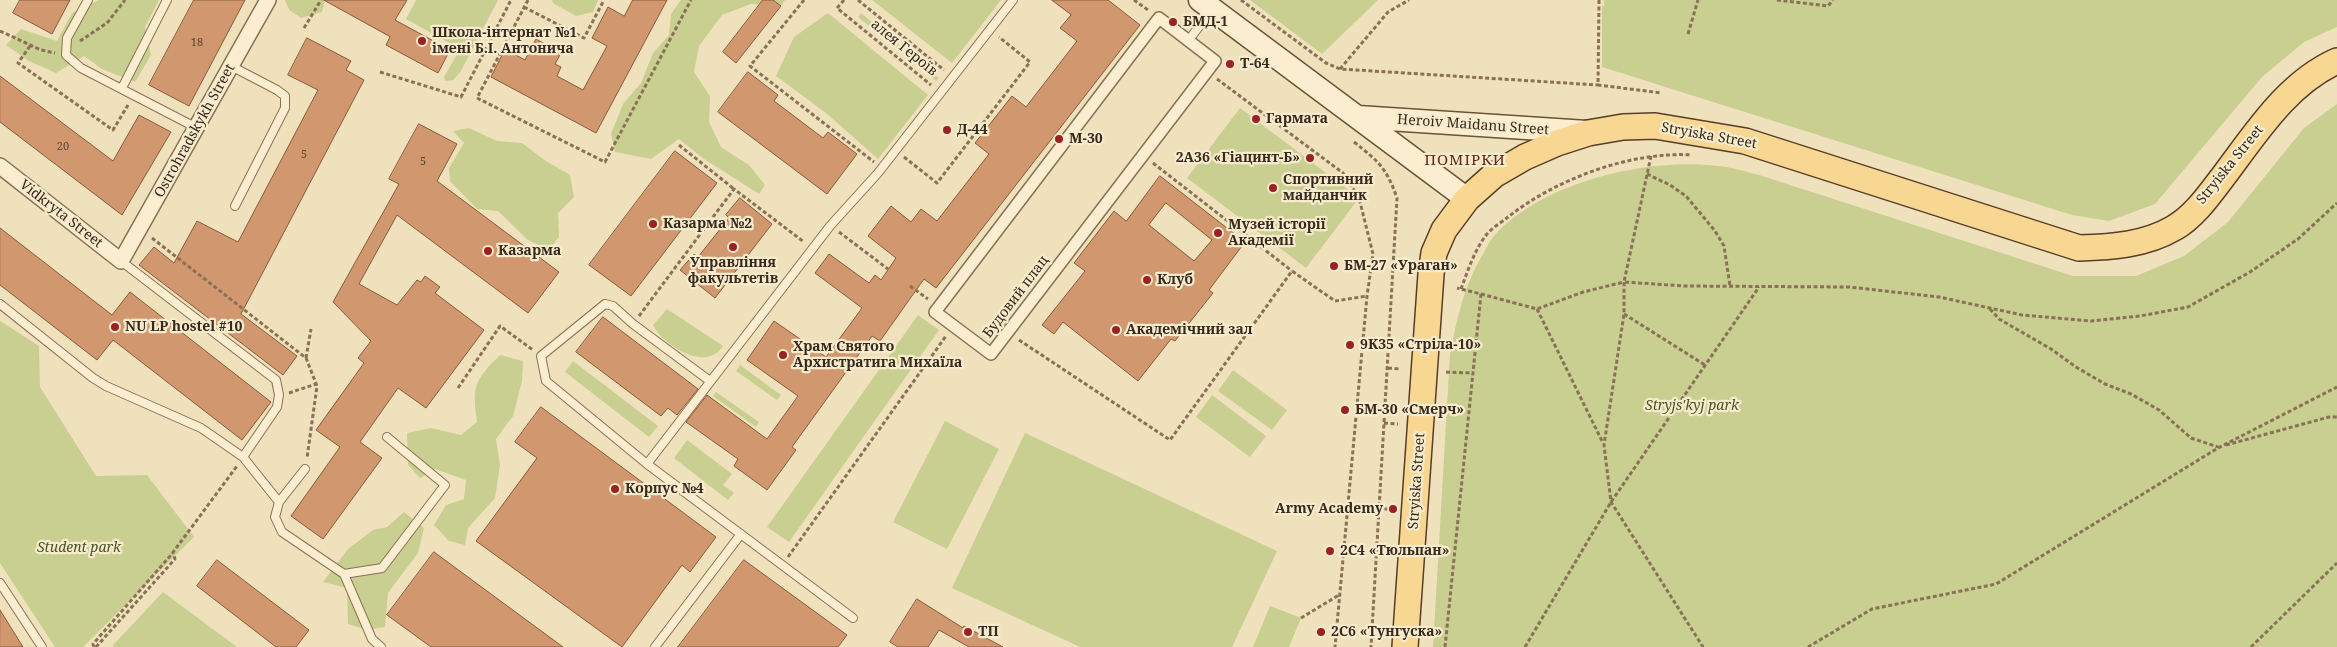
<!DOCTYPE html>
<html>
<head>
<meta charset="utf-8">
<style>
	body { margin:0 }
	canvas { display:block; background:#f0e1bd }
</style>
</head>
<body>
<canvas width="2337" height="647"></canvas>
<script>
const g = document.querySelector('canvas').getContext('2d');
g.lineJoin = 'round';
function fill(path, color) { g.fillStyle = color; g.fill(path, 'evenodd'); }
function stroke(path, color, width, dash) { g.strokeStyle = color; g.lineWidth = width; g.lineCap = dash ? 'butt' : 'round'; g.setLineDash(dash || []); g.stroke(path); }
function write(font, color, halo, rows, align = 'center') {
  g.font = font + ' "Noto Serif",serif'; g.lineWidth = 4.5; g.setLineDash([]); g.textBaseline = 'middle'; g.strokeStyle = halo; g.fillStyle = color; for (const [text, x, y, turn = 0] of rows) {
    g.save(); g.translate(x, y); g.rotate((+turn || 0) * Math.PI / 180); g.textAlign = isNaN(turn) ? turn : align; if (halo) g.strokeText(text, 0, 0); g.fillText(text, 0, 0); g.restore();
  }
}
fill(new Path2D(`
	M99,0H159L145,27L151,55L135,82L102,69L84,56L56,73L29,61L6,45L21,29L57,41L72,13Z
	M285,0H325L322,12L301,18L289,10Z
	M416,0H498L461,71L453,80L445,81L444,77L460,49L406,19Z
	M552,0H598L593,12L576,16L553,3Z
	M681,0H785L781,6L751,4L722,15L699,46L694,72L710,96L709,122L721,147L749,165L765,185L759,194L704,159L679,139L651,159L615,152L611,134L623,104L641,83L653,53L669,35L671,14Z
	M872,0H1001L952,63Z
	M1250,0H1378L1322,54Z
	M1604,0H2337V27L2304,42L2262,77L2155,204L2109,221L2072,215L1602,67V6H1604Z
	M828,13L928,95L878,159L826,113L776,76L794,37Z
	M861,13L939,78L936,81L858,17Z
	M2337,104V647H1433L1450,354C1457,318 1464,286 1483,254C1486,249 1489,242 1493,237C1541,182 1648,157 1718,166C1732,167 1746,172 1759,175L2073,276H2136L2184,256L2228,222L2304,128Z
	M1240,108L1359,198L1306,268L1187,178Z
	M469,128L497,141L522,143L546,161L570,175L574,197L558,213L559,237L549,250L528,240L498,211L477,209L450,181L449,168L464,143L453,131Z
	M667,309L723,346C706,373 663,345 653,325Z
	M918,315L939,330L789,542L767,527Z
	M0,321L39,346L40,387L96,476L147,475L194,537L83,647H55L0,563Z
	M500,355L523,361L522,381L513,416L496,439L500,465L495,498L468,528L465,545L449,541L434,525L446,505L464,499L466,480L435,469L420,478L408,465L407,433L431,428L461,435L477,422C472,386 474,381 500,355Z
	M573,361L658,426L649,437L565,372Z
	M740,365L781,395L777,400L736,371Z
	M1233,370L1287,410L1272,430L1218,391Z
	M716,392L759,422L756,427L713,396Z
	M1212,395L1266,436L1250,457L1196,417Z
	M945,421L999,449L947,549L893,522Z
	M1025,433L1277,551L1232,647H1080L952,588Z
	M687,440L732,474L723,485L734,493L728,500L674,458Z
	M404,512L424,528L418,553L388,593L385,627L367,630L348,624L347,588L323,582L348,549L373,530L387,527Z
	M163,592L237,647H114L113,645Z
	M1270,606L1301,618L1289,647H1253Z`), '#c8cf90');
const building = new Path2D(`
	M20,0H70L52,34L13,13Z
	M194,0H245L189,106L149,85Z
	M324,0H407L395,20L450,50L438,73L386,45L390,37Z
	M633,0H667L596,133L491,77L505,49L525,60L536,39L561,53L555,64L561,67L557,76L583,90L607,46L592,38L608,7L624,16Z
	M763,0H773L781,6L736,63L723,52Z
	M1052,0H1108L1140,25L936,288L924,279L880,341L872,336L792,447L796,450L767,490L734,466L738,459L686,422L707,395L767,439L798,396L747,360L774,321L826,357L862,308L815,273L829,254L869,283L875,275L881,280L896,258L868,236L891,206L911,222L921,209L937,221L989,154L975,143L1012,96L1026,107L1077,41L1060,28L1071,15Z
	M307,38L351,61L346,70L364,80L241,314L297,356L283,375L139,265L154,247L174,263L197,221L238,242L318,90L288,75Z
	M748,72L778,95L774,101L823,138L828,132L857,154L827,194L718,112Z
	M0,76L113,161L139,115L171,132L122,215L0,122Z
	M419,124L457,144L437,181L559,272L528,313L397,215L359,284L397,305L417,280L421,282L425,276L440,287L435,293L484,330L426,408L398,388L360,442L382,458L323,539L291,516L340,447L316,430L364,363L358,358L371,341L333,302L399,184L389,179Z
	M675,151L717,183L631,296L589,265Z
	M1160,176L1245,242L1209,290L1213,293L1175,341L1171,339L1138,381L1063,322L1054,334L1042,325L1085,271L1074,263L1114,211L1126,221ZM1166,203L1212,240L1194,261L1149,225Z
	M740,198L772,224L715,298L680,270L694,254L698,257L729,218L726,215Z
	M0,228L112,315L130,292L271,402L242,440L113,340L97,360L0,285Z
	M603,317L698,389L677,415L668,408L661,416L576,352Z
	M541,407L716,537L690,572L682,565L622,647L476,541L537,458L515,442Z
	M434,552L563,647H431L387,615Z
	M217,560L309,630L296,647H276L197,586Z
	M744,560L847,635L838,647H678Z
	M917,599L963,628L964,626L1003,647H969L939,630L928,647H898L890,642Z
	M0,610L23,647H0Z`);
fill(building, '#d19870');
stroke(building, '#8a5939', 1);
const service = new Path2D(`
	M88,0L67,38L66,55L81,68L197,128
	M1188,41L1211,11
	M231,66L277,90L285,96V108L235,206
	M122,88L167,0
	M121,261L276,380L279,395L277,407L243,457
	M0,304L93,378L106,386L201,428L243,457L279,502L275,517L282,532L344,574L382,568L445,485L387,437
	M710,381L633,324L613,306L605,304L541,356L546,381L647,464L853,618
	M647,464L830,226L878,173L1013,0
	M279,502L305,469
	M344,574L372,639L381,647
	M0,583L42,647
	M655,647L741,534`);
const pedestrian = new Path2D(`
	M1159,18L1215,61L991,354L935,312Z`);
const minor = new Path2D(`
	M0,166L121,261L268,0`);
const secondary = new Path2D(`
	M1200,0L1467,199
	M1358,117L1587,132`);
const primary = new Path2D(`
	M1405,647L1431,274L1434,253L1444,230L1467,199L1494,175L1525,157L1557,143L1588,133L1623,127L1655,126L1745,141L2079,248C2112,247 2145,245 2174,228C2192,218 2207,198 2219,182C2253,138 2285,84 2337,61`);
stroke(service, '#897155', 10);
stroke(pedestrian, '#897155', 14);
stroke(minor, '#897155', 18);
stroke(secondary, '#6b5238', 25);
stroke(primary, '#563e2a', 28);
stroke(new Path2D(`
	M528,0L477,98L605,162L691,0
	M804,0L750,66L874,162
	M844,0L837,8L931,85
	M858,0L944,70
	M1134,0L1148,10
	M1241,0L1326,63L1340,69L1598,85
	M1599,0L1598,85L1662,93
	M1777,0L1828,6L1833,0
	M524,7L584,38L604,0
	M304,28L321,0
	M0,31L41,50L55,53
	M1688,34L1698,0
	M80,41L107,23L125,0
	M30,46L18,63L113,130L128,105
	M1340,69L1388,12L1409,0
	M380,72L461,97L511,0
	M1217,79L1343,173L1359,198L1373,254L1367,296L1335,647
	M1354,142C1379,162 1386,167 1397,198L1371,647
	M679,145L734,189
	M1651,156L1624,282L1685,286L1849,287L1939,297L2022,315L2091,321L2140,316L2188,307L2250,272L2298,239L2337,203
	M904,157L937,183L1030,62L999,37
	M1153,163L1292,271
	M1647,174L1670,185L1686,196L1715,231L1724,246L1730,286
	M839,232L888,269
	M152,238L306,358L317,386L307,458
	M910,286L928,299
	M1461,289C1468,270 1475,249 1487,234C1493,227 1502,222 1508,217C1556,179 1631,151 1692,155
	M1481,294L1537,309L1583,292L1624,282V314L1604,445L1611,502L1703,647
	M1537,309L1603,443
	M1990,309L1999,319L2051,349L2076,367L2105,384L2131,394L2159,410L2191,438L2218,447
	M1624,314L1705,365
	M639,316L734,189L804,242
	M1019,340L1170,440L1292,271L1335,301L1367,296
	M306,358L311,329
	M1388,368L1400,369
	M1446,372L1473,373
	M458,388L500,326L533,350
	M289,393L316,384
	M1384,423L1398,424
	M2226,445L2329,417H2337
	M1378,509H1393
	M788,557L946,336
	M1301,618L1339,595
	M94,647L93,644L171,555L237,466
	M96,647L175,559L173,553
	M1445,647L1481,294L1457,288
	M1525,647L1611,502L1759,287
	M1808,647L1872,609L1996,584L2218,448L2337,387
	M2251,647L2337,563`), '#897155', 3, [4, 2.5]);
stroke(service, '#fbeed0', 8);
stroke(pedestrian, '#fbeed0', 11);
stroke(minor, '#fbeed0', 15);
stroke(secondary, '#fbeed0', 22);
stroke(primary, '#f7d791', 25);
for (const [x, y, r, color] of [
	[1173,22,5,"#9c2122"],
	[422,41,5,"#9c2122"],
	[1230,64,5,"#9c2122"],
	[1256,119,5,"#9c2122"],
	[947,130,5,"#9c2122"],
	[1059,139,5,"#9c2122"],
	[1310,158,5,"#9c2122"],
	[1273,188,5,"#9c2122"],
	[653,224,5,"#9c2122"],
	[1218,233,5,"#9c2122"],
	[733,247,5,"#9c2122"],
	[488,251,5,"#9c2122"],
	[1334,266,5,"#9c2122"],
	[1147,280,5,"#9c2122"],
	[115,327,5,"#9c2122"],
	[1116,330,5,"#9c2122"],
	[1350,345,5,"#9c2122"],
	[783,355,5,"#9c2122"],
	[1345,410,5,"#9c2122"],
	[615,489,5,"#9c2122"],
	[1393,509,5,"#9c2122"],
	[1330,551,5,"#9c2122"],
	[968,632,5,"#9c2122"],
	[1321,632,5,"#9c2122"]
]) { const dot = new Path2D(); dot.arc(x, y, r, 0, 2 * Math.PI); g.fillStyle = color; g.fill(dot); stroke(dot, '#f7ebcd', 2); }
write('11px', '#5e4530', null, [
	["18",197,43],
	["20",63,147],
	["5",304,155],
	["5",423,162]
]);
write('bold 14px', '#37291b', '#f7ebcd', [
	["БМД-1",1183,22],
	["Школа-інтернат №1",432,33],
	["імені Б.І. Антонича",432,49],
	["Т-64",1240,64],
	["Гармата",1266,119],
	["Д-44",957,130],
	["М-30",1069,139],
	["2А36 «Гіацинт-Б»",1300,158,"right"],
	["Спортивний",1283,180],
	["майданчик",1283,196],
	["Казарма №2",663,224],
	["Музей історії",1228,225],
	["Академії",1228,241],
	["Казарма",498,251],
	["Управління",733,263,"center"],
	["факультетів",733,279,"center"],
	["БМ-27 «Ураган»",1344,266],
	["Клуб",1157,280],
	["NU LP hostel #10",125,327],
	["Академічний зал",1126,330],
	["9К35 «Стріла-10»",1360,345],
	["Храм Святого",793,347],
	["Архистратига Михаїла",793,363],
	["БМ-30 «Смерч»",1355,410],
	["Корпус №4",625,489],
	["Army Academy",1383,509,"right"],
	["2С4 «Тюльпан»",1340,551],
	["ТП",978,632],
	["2С6 «Тунгуска»",1331,632]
], 'left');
write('14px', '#37291b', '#f7ebcd', [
	["алея Героїв",904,48,39],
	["Heroiv Maidanu Street",1473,125,4],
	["Ostrohradskykh Street",195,131,-61],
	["Stryiska Street",1709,136,10],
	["Stryiska Street",2230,165,-51],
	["Vidkryta Street",61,214,38],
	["Будовий плац",1016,297,-53],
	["Stryiska Street",1417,481,-86]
]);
write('italic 14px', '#485520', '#f7ebcd', [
	["Stryjs'kyj park",1692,406],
	["Student park",79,548]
]);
g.letterSpacing = '1px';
write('15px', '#672817', '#f7ebcd', [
	["ПОМІРКИ",1465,161]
]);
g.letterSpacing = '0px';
</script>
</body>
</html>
